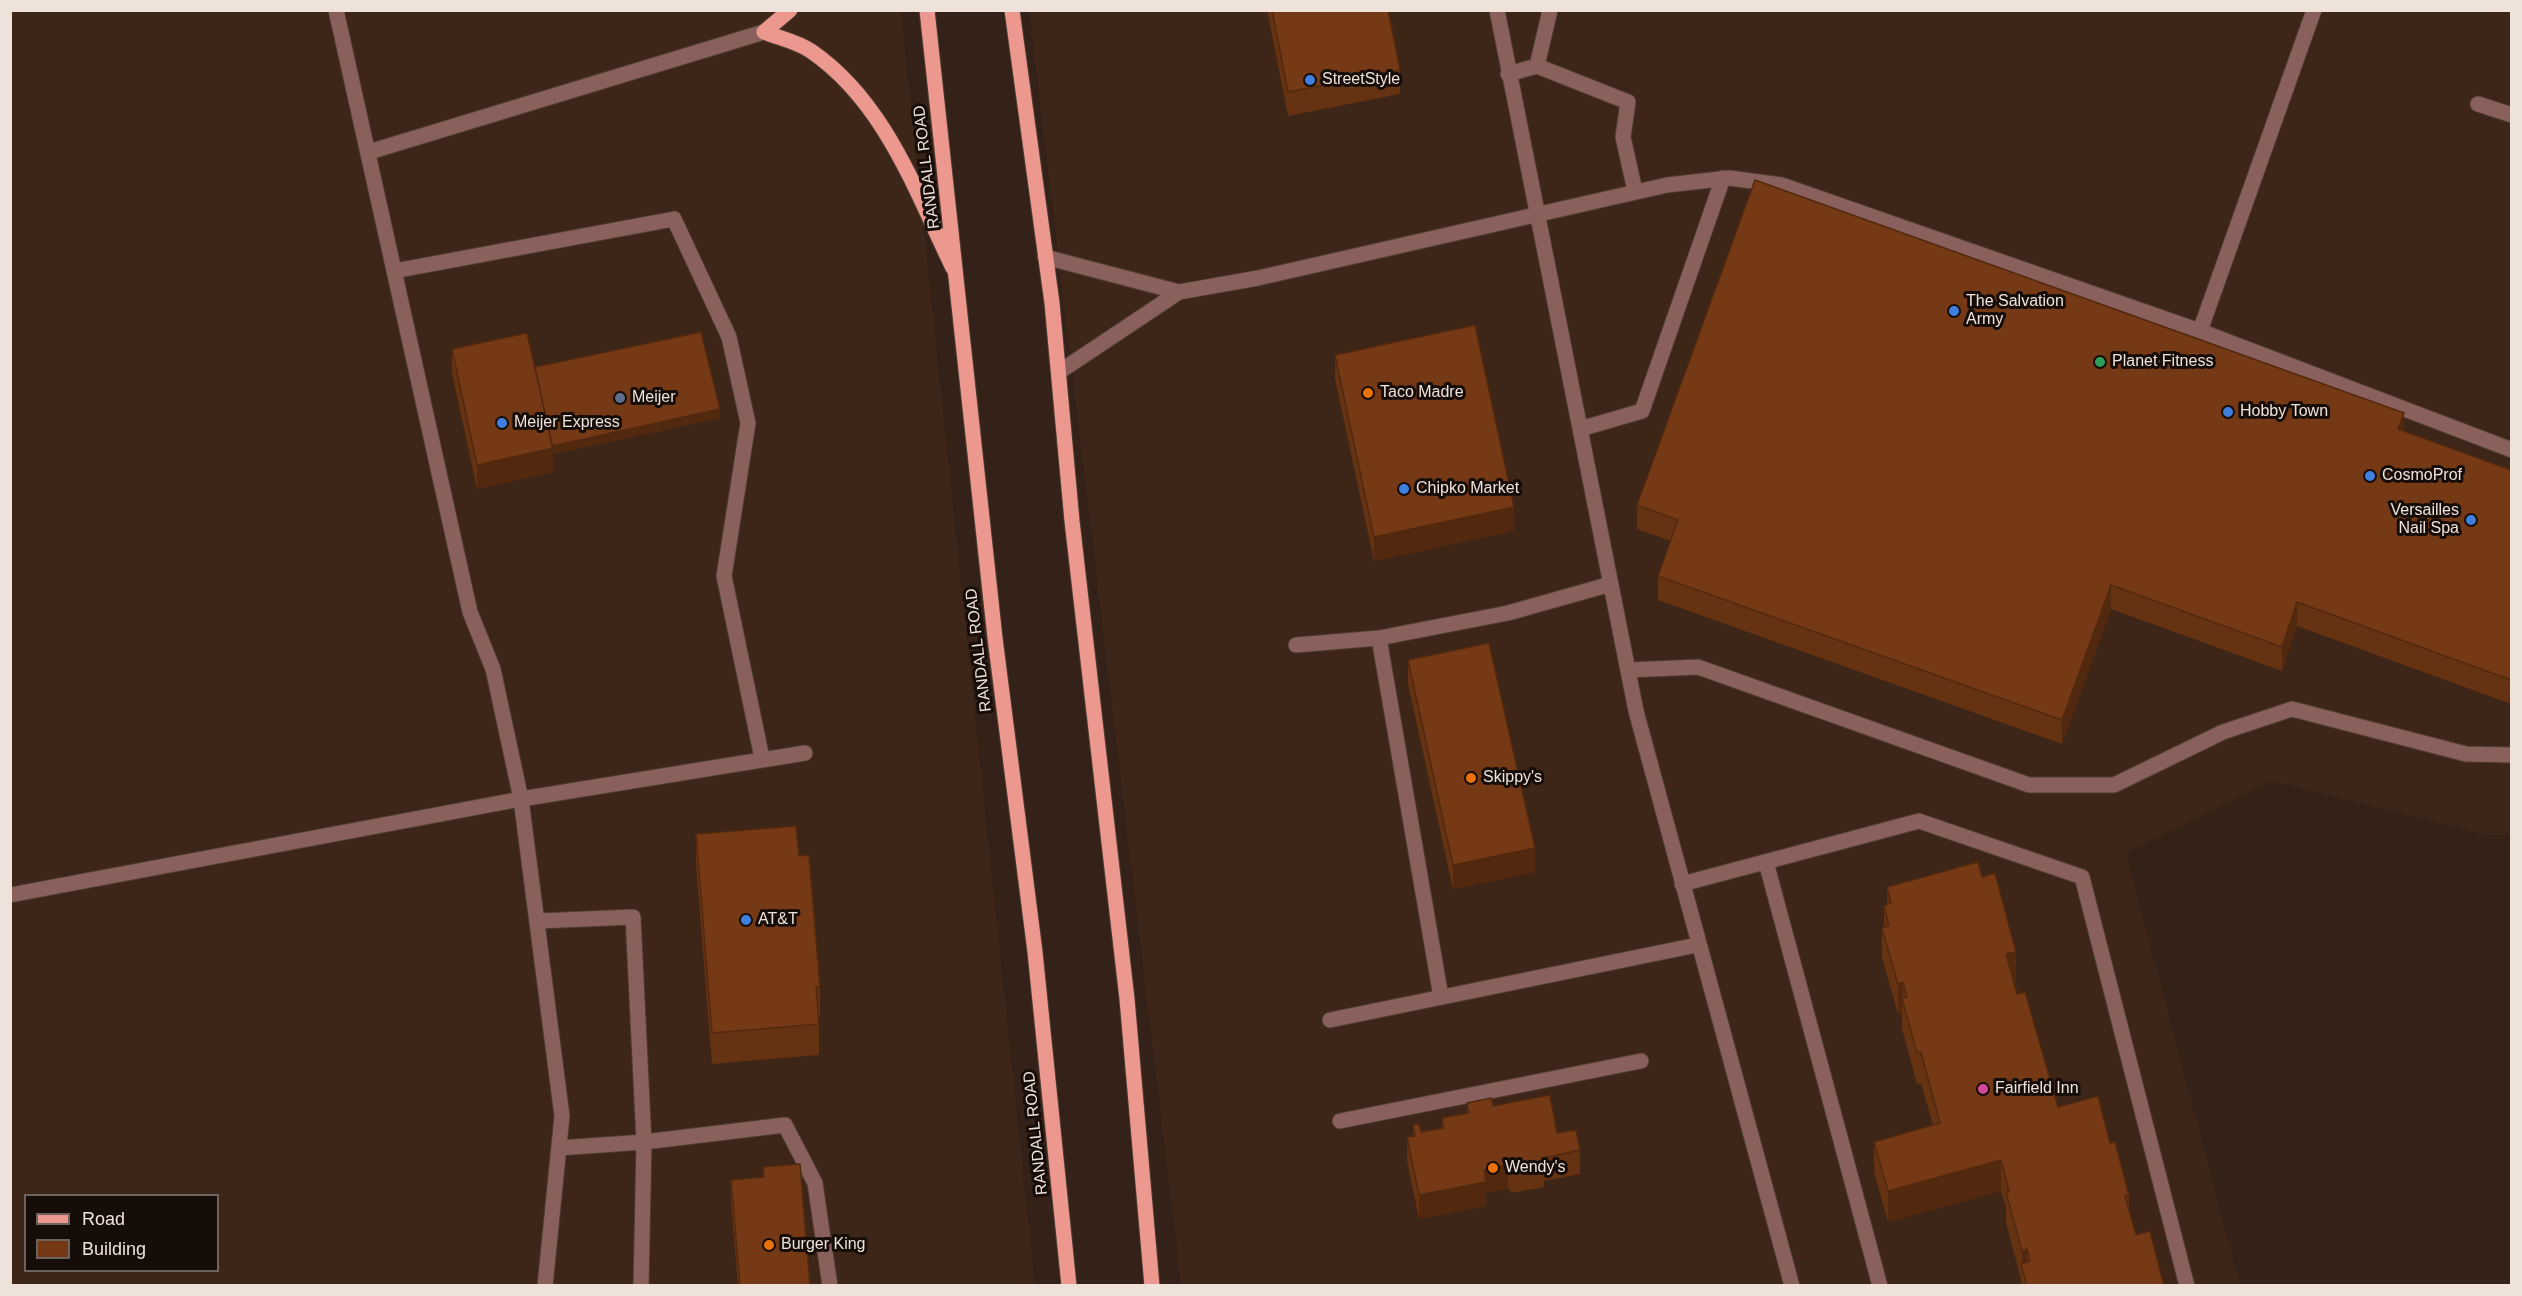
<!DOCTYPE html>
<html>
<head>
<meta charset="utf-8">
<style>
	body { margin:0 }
	#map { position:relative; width:2522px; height:1296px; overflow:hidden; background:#342118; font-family:Helvetica,sans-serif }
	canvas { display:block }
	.frame { position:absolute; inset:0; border:12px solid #efe2db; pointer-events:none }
	.legend { position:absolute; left:24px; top:1194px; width:195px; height:78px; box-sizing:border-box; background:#160d09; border:2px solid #6d625d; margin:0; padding:8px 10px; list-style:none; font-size:18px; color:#efe2db }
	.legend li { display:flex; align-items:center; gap:12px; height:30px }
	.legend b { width:30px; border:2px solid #6d625d }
</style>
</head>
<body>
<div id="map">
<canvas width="2522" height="1296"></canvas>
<div class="frame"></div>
<ul class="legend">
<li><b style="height:8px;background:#ec988f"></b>Road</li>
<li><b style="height:16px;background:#753a15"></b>Building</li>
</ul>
</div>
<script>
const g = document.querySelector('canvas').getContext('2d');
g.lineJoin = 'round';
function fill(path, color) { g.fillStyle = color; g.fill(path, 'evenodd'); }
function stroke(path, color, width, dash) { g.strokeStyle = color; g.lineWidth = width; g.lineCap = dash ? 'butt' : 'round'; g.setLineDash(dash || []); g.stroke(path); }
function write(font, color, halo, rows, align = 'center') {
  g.font = font + ' Helvetica,sans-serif'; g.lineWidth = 6; g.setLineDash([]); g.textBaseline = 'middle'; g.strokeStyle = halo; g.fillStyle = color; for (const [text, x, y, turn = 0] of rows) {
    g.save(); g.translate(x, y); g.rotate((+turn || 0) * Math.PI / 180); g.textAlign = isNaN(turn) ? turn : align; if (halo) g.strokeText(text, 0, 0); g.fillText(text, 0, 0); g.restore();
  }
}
fill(new Path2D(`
	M10,11H901L1035,1285H11ZM26,1196H218V1270H26Z
	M1029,11H2511V835H2484L2272,781L2126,853L2240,1285H1181Z`), '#3d2517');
const minor = new Path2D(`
	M336,10L470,612L493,669L521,799L562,1116L545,1286
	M1497,10L1636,711L1792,1286
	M1537,66L1628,102L1623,137L1635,191
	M1508,74L1537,66L1550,10
	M2478,104L2512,115
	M369,152L764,32
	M1045,257L1179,292L1059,372
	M394,271L674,219L729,337L748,423L724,576L762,758
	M1179,292L1258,278L1667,185L1729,178L1782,185L2200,331L2314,10
	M2200,331L2512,450
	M1580,429L1642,411L1723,178
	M1379,638L1441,997
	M1296,645L1379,638L1508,613L1611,584
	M1628,670L1698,667L2029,785H2114L2223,732L2292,709L2466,754L2512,755
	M1766,862L1880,1286
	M1682,884L1919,821L2082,877L2187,1286
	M10,895L521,799L805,753
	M538,921L633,917L644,1142L641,1286
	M1330,1020L1697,945
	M1340,1121L1641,1061
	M559,1148L644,1142L785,1125L815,1183L830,1286`);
const major = new Path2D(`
	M790,10L764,32C779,38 798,42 811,51C885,102 915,190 953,268
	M927,10L995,638L1035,952L1069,1286
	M1012,10L1052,303L1072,521L1127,999L1152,1286`);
stroke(minor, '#4e3c33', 17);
stroke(major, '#4e3c33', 17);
stroke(minor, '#89605b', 15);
stroke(major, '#ec988f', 15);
fill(new Path2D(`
	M1267,10H1388L1400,70V94L1288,116Z
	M452,349L535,367L720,418L553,454V472L477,489L452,373Z
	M1335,355L1514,531L1374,561L1335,379Z
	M2404,431L2511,470V704L2297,626L2282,671L2111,609L2062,744L1658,600V576L1671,541L1637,529V505Z
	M1408,660L1535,872L1453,889L1408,684Z
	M696,834L799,856L820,987V1017H819V1055L712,1064L696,865Z
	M1982,877L2016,982L2014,983L2017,994L2058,1107L2110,1143L2129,1195V1210L2136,1235L2164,1286H2021V1279L2006,1223V1208L2001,1191L1888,1222L1874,1172V1142L1933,1125L1921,1083L1917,1084L1902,1029V1013L1898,1014L1882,958V928L1884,927V906L1887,905V887Z
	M1467,1103L1493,1106L1557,1133L1580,1150V1174L1544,1181V1187L1511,1193L1508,1188L1486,1193V1206L1419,1219L1407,1161V1137L1413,1136V1125L1421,1132L1442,1128V1118L1467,1113Z
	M763,1167L810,1286H738L731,1204V1180L763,1177Z`), '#653212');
fill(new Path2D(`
	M720,409V418L553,454V472L477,489V465L549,447Z
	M2404,413V437L2398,429Z
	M1514,507V531L1374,561V537Z
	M2111,585V609L2062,744V720Z
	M2297,602V626L2282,671V647Z
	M1535,848V872L1453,889V865Z
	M2016,952V982L2006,985V954Z
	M1903,982L1902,1013L1898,1014V984Z
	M2001,1160V1191L1888,1222V1191Z
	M1508,1164V1188L1486,1193V1206L1419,1219V1195L1484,1170Z
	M2027,1249V1280L2022,1266V1251Z`), '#52290f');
const building = new Path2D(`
	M1272,10H1388L1400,70L1288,92Z
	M1755,180L2404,413L2398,429L2511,470V680L2297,602L2282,647L2111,585L2062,720L1658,576L1678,520L1637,505Z
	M1475,325L1514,507L1374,537L1335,355Z
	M701,332L720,409L552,446L535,367Z
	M527,333L553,448L477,465L452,349Z
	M1489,643L1535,848L1453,865L1408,660Z
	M796,826L799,856L809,855L820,987H816L819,1024L712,1033L696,834Z
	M1978,862L1982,877L1995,873L2016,952L2006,954L2017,994L2025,992L2058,1107L2098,1096L2110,1143L2115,1142L2129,1195L2125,1196L2136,1235L2150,1231L2164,1286H2027L2021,1264L2030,1261L2027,1249L2022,1251L2006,1192L2009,1191L2001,1160L1888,1191L1874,1142L1940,1123L1921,1052L1917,1053L1902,998L1907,997L1903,982L1898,984L1882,928L1889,926L1884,906L1891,903L1887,887Z
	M1550,1095L1557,1133L1576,1130L1580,1150L1543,1158L1544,1163L1511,1169L1508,1164L1484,1170L1486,1182L1419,1195L1407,1137L1415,1136L1413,1125L1419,1124L1421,1132L1444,1128L1442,1118L1469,1113L1467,1103L1491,1098L1493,1106Z
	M800,1164L810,1286H740L731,1180L764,1177L763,1167Z`);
fill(building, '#753a15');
stroke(building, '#52290f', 1.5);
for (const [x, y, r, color] of [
	[1310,80,6,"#3f7fe0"],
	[1954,311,6,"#3f7fe0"],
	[2100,362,6,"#2e9e5b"],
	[1368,393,6,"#e8710a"],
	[620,398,6,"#5c6f8a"],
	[2228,412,6,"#3f7fe0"],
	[502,423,6,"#3f7fe0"],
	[2370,476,6,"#3f7fe0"],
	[1404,489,6,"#3f7fe0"],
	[2471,520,6,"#3f7fe0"],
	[1471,778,6,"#e8710a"],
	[746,920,6,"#3f7fe0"],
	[1983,1089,6,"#d1479c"],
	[1493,1168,6,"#e8710a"],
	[769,1245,6,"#e8710a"]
]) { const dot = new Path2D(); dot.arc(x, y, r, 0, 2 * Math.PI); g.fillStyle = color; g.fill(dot); stroke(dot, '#160d09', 2); }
write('16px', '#efe2db', '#160d09', [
	["StreetStyle",1322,80],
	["The Salvation",1966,302],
	["Army",1966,320],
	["Planet Fitness",2112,362],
	["Taco Madre",1380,393],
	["Meijer",632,398],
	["Hobby Town",2240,412],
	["Meijer Express",514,423],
	["CosmoProf",2382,476],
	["Chipko Market",1416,489],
	["Versailles",2459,511,"right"],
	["Nail Spa",2459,529,"right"],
	["Skippy's",1483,778],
	["AT&T",758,920],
	["Fairfield Inn",1995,1089],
	["Wendy's",1505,1168],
	["Burger King",781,1245]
], 'left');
write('16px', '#efe2db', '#160d09', [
	["RANDALL ROAD",927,167,-97],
	["RANDALL ROAD",979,650,-97],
	["RANDALL ROAD",1036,1133,-96]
]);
</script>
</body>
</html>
